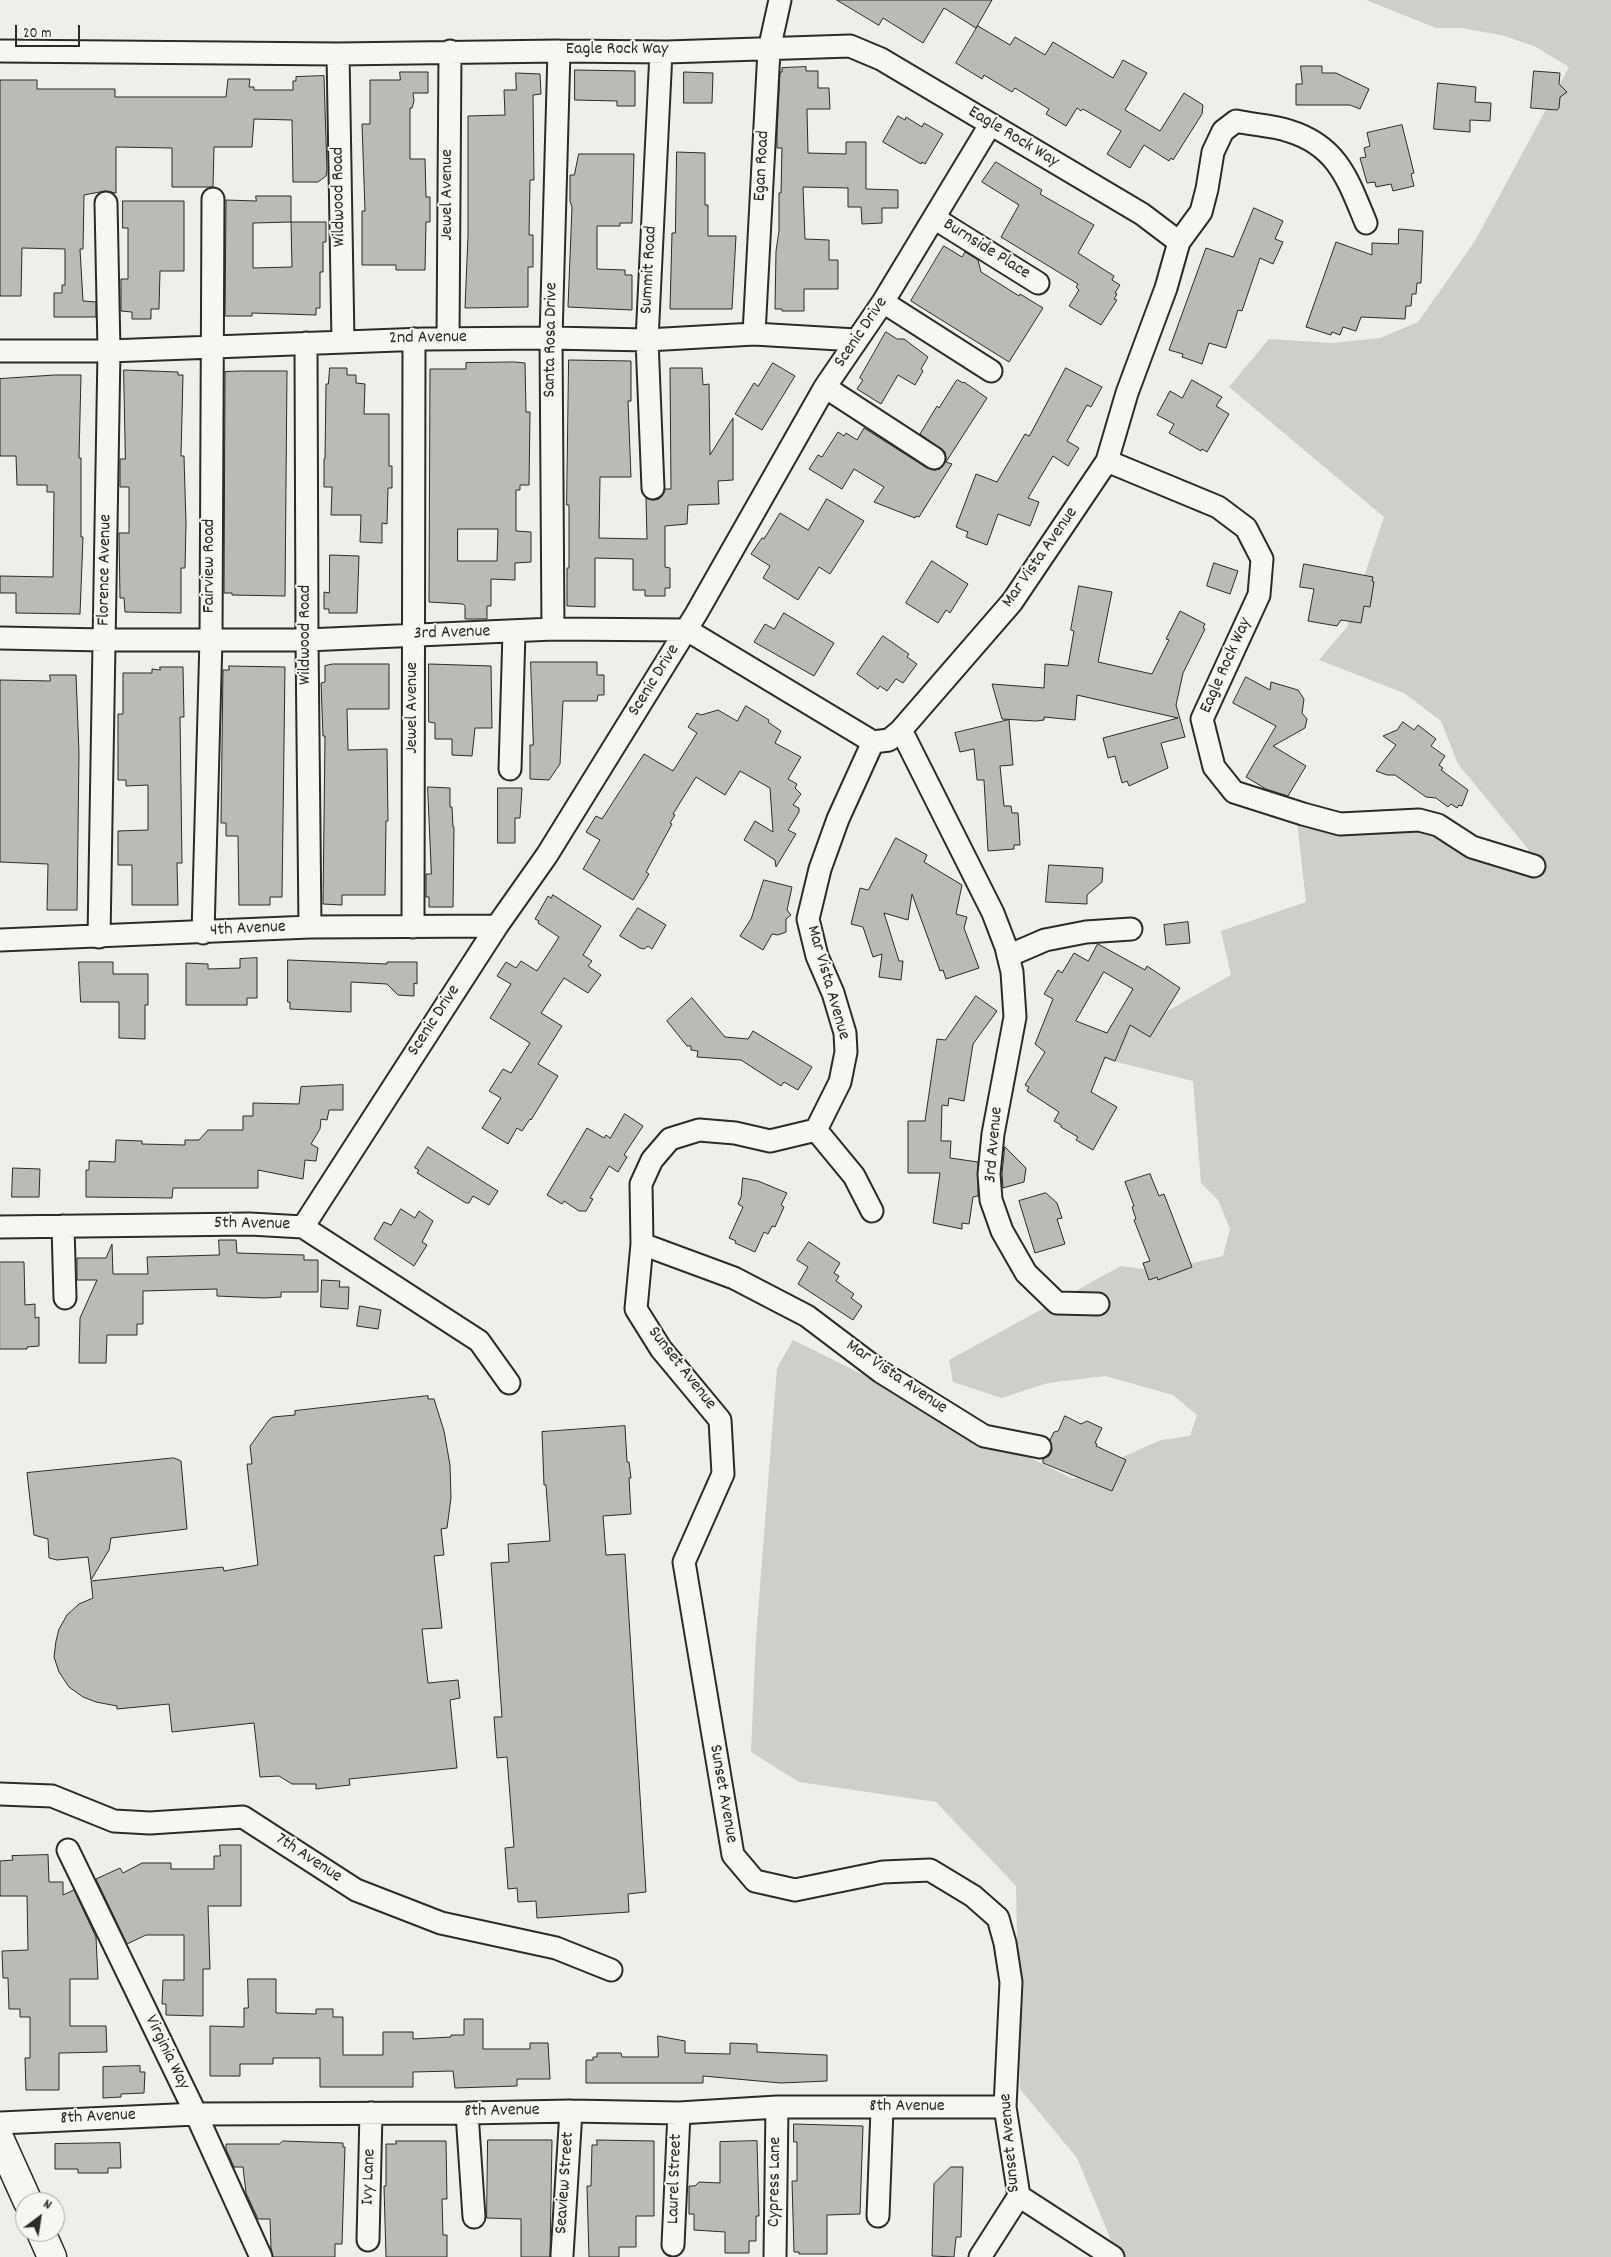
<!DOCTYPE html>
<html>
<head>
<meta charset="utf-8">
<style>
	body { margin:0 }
	#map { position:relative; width:1611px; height:2257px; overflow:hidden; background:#eeeeea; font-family:Dekko,sans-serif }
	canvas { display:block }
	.north { position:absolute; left:15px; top:2192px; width:50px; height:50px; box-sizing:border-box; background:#f6f6f2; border:1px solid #a5a5a2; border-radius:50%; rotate:31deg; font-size:14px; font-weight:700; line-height:20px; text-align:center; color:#2b2b2b }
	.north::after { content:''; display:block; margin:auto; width:18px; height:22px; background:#2b2b2b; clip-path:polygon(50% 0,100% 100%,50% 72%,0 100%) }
	.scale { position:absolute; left:15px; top:25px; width:65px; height:22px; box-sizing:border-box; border:2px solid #2b2b2b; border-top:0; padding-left:6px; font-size:15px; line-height:18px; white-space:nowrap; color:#2b2b2b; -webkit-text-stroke:4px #f6f6f2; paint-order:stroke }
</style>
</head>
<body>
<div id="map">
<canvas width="1611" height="2257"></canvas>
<div class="north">N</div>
<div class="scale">20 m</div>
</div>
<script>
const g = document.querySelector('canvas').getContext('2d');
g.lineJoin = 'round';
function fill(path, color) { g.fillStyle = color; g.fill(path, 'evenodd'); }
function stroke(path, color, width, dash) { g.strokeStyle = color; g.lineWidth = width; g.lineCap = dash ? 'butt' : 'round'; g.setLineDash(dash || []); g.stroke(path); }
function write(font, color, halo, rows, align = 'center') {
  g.font = font + ' Dekko,sans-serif'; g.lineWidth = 4; g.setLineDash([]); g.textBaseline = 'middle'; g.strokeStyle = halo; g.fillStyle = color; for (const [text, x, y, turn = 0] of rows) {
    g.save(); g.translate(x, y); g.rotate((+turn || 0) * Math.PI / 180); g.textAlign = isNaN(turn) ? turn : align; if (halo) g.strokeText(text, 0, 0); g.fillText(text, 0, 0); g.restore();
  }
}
fill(new Path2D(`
	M1366,0H1611V2257H1118L1077,2158L1020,2089L1016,1886L936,1802L799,1782L751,1752L756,1638L777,1368L793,1340L1073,1479L1161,1440L1190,1436L1197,1415L1173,1395L1105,1376L1048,1383L1001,1398L953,1382L949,1360L1121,1266L1158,1271L1223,1256L1230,1229L1218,1200L1201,1183L1193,1081L1097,1057L1117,1019L1162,1014L1231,975L1221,931L1306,902L1295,804L1338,811H1408L1509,861L1529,850L1458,764L1441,721L1404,693L1319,660L1347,627L1384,517L1229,387L1269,339L1332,343L1380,338L1418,322L1475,241L1569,67L1536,47L1505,36L1462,28H1436Z`), '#cececa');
const building = new Path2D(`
	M837,0H992L976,28L944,8L923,43L883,18L879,25Z
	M978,26L1010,45L1015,37L1045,55L1053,42L1113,78L1123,60L1147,73L1125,110L1160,131L1184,93L1203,105L1202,114L1173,160L1171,158L1169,161L1144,145L1130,168L1107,154L1121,131L1083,109L1081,111L1077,108L1066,126L1046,114L1049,109L1015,88L1012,92L984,75L982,79L956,63Z
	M1301,66H1322V73H1336L1369,89L1360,109L1350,105H1296V84H1302Z
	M806,67V71H818V88H829L830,109H807L808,153L846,154V142H866V189L898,190V208H882V223L862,224L861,207H848V188L803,187L805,239L829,240V260H838V289H804V311H782V309H775L776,251L779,231V193H781L782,148H777V132L780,72H782V68Z
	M575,70L635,71V106H617V101L575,100Z
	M1534,71L1560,73L1559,84L1567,92L1560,97L1559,108L1557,110L1531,108Z
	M400,72H428V93H413L414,101L412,108H410V159H425L426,197H430V222H426L425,270H396V265H362V211H365L362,124H370V80H400Z
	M684,72L713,73L712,103H684Z
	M516,73L540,74L541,94L533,95L534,180H530L529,235H533V267H528V307L465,308L468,236V116L505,115L504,90H516Z
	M324,76L327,170L326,176L318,182H293L292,120L254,119L252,147H214L213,187H172V148L116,147V193L105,191L84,195L83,249H80L83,301L96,302V317H54V293H62V285H65V249L22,248L21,296H0V80H37V89H115V97H226L228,79H250L249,87H254V90H293V81H296V77Z
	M1438,83L1476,87L1475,102L1491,103L1490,121L1470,120V132L1434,129Z
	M898,116L905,120L906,117L922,127L924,123L943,134L925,164L922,162L921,164L883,142Z
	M1402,125L1414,173L1411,174L1414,186L1393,191L1391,184L1376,187L1375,182L1367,183L1360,158L1366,157L1364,148L1370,146L1367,133Z
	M677,152L705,153V205H708V236H736L732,309H670L672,233H675Z
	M579,154H634L632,223H620V226H597V269L625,270V275H632V310L568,307L572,207L570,201V175H574Z
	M996,162L1042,190L1040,194L1094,225L1078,253L1114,276L1112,280L1120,285L1115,293L1117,294L1114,299L1117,300L1101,325L1069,306L1079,290L1076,287L1078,284L1001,237L1019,205L982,182Z
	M256,196H291V222L253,223V268L292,267L291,222H326V242H323V272H320V308H316V315L252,313V316H225L226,200L256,201Z
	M123,201H184V271H160L159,309H151V319H132V312L121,311V279H128V228H123Z
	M1254,208L1283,221L1275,239L1283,242L1273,264L1260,258L1242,311L1238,310L1226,348L1209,343L1202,364L1182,357L1183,354L1169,350L1206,248L1233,257Z
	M1399,229L1423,231L1421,283H1417L1416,294H1412L1411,306H1406L1405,319L1361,317L1356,331L1343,327L1340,335L1332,332L1331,335L1306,327L1336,242L1372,255V243L1398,244Z
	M944,246L962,257L965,252L978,260L981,272L1019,296L1020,294L1043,308L1009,362L911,301Z
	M886,332L897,339H904L928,357L921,369L923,371L915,385L898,375L881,404L857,389L863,380L860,378Z
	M569,360L631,361V401H628L631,477H600L599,538L647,539L646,498L653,500L659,499L665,489H671L670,368H702L703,385L709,384L710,455L733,418V480L718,481L719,504L688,505L687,524L665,526V567L670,568V588H665V596H645V590H633V559L595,558V607L567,606V568H569V505H567Z
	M515,362L525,363L526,412H530L529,485H520V490H516V531L531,532V562L515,563V580L491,579V606H487V619H465V606L463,604L429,602L430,369H466V363ZM458,529H498L497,561H458Z
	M773,363L795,376L762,430L735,414L754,383L758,386Z
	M330,368H347V375H356V383L365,384L364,414H389V466H392V488H388L387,524L382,523V543L360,542L361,515H331L332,487H324V459H325L326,384H328Z
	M1066,368L1102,387L1091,407L1087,405L1067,441L1079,448L1068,466L1053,456L1028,498L1039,502L1030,526L998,514L987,545L966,537L968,532L956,527L976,474L997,482L1025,434L1029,436Z
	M124,370L178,372V375H183L181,456H184L186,524L185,568H181V613L125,612L124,598H120L119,533H129V487H120V459H125Z
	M241,371H287L285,596L232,595V593H224L225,372Z
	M55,375H81L79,458H81V537H83L80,614L16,613V593H0V576L53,577L54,492H47V485H17L16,456H0V379Z
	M958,380L963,383L964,382L987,398L946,462L952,464L919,517L916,516L915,518L874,502L884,487L854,469L842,489L809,469L818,455L822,457L838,432L844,436L846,433L857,440L864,428L927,468L934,470L940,469L946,459L945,452L920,434L937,406L939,408L956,381Z
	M1192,380L1222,397L1216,406L1229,414L1207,452L1202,449L1201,451L1169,433L1174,424L1157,415L1170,391L1182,398Z
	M827,499L864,521L830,574L819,567L798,600L763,578L770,566L751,554L762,538L764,539L780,513L808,530Z
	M330,555L359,556L357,613H329V609H324V592L329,593Z
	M932,561L968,584L950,613L946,610L938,623L906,603Z
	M1214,563L1238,571L1230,594L1207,586Z
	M1304,564L1373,577L1372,581L1374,582L1370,607L1364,606L1361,623L1341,620L1337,626L1308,621L1314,589L1300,587Z
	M1079,586L1112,592L1098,662L1152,674L1169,640L1166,639L1180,611L1205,624L1203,628L1205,629L1183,673L1176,705L1185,737L1161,743L1168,768L1129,786L1127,781L1122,783L1115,756L1108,758L1103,738L1178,718L1077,695L1075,720L1044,717V720L1036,721L1002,719L992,684L1044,688L1045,664L1068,666L1074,631L1071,630Z
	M784,613L834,643L814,676L754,642L765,624L774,629Z
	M883,636L909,654L907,657L917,664L903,683L896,679L887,691L880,686L878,689L857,674Z
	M531,662H597V675H604V695H598L597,701H563L560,764L549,780L530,779V745H533Z
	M333,664H389V709H347L348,750L387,749L388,821H386L385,895H342V905L323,904L325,736H323L321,683L325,682V666Z
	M429,664L491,666L492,728H475L472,756L452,755V739H435V723L429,722Z
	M229,666L285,667L282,897H270V905H239L238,836H226V823H221L223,670H229Z
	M160,667H183L184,717H180L182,863H177L178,905H132V865H118V831L148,830V785L126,786V780H118V714H123V673H152V669L160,670Z
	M50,675H76L79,753L77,910H47L48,864L0,862V680L50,681Z
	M1246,677L1270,690L1271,682L1298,690L1304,699L1302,713L1307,719L1305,728L1273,746L1306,766L1288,796L1266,789L1246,777L1276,726L1233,703Z
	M746,706L769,720L768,722L781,731L775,743L801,757L788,779L797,784L795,788L801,794L793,805L799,808V812L788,830L796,834L776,867L775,860L744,840L755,821L773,832L770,788L740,771L725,795L696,777L673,814L675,815L670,823L672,824L646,872L649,874L633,900L583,869L600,840L586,832L596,816L602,819L644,754L673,771L697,733L688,727L697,713L701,715L718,710L737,721Z
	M1009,720L1013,765L1000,766L1004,806H1011L1012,813H1018L1020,845H1014V849L988,851L984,780H977L974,749L960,752L955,733Z
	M1403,722L1414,730L1418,725L1436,739L1431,746L1445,756L1439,765L1443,768L1441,770L1468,790L1462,806L1459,805L1457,808L1451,804L1448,807L1436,798L1426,797L1395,775H1387L1376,771L1396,745L1383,736L1397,730Z
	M428,787L450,788V807H452L453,827H454L453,907H429V897H426V874H431Z
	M498,788H522L520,818H515V843H498Z
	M896,838L927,855L924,862L962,885L956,914L967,917L964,928L979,968L946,979L943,970L940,971L912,894L908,920L884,913L899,961H903L901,980L879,977L882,954L873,957L863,927L851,924L860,888L868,890Z
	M1049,865L1103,868L1102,882L1087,895V904L1046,902Z
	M764,880L792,887L787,910L791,915L786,919V932L778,935L772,934L763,950L740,936L751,919Z
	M553,895L601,926L583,955L592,961L588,966L601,975L588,993L564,978L541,1013L562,1026L538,1064L558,1076L531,1120L530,1119L522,1131L517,1128L508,1144L482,1128L501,1098L489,1091L503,1069L511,1073L530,1043L490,1018L511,984L497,976L506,962L516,968L521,961L537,971L559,937L538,923L539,921L535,919L548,896L551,898Z
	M638,908L666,925L652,949L648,946L644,949L640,948L620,936Z
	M1188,922L1190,943L1166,945L1164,925Z
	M1098,944L1145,970L1147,966L1180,988L1150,1037L1130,1025L1115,1061L1105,1057L1091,1092L1117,1107L1093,1150L1076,1140L1078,1137L1061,1127V1125L1054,1121L1059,1112L1027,1091L1029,1087L1025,1085L1045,1052L1035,1044L1053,999L1044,994L1058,970L1062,973L1074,953L1088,961ZM1104,972L1133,989L1107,1033L1076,1021Z
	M257,958V998H247V1005H186V963L208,964V969L240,968V959Z
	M288,960L387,964V962H417V984L414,983V996L398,995L387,984L351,982V1012L290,1009V1002H288Z
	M79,962H113V974H148V1005H145V1039L119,1038V1002H81Z
	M976,996L997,1011L973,1044L964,1101L949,1098L948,1106L942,1105L941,1141H951L950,1158L978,1162V1196L973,1197L969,1224L962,1223V1229L933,1223L940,1173H908V1121H925L937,1039L945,1040Z
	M692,998L725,1037L748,1039L753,1031L812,1067L798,1090L784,1082L781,1086L741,1060L697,1057L698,1051L691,1050V1046H687L667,1021Z
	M343,1085V1110H329L327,1120L321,1119L320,1129L311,1144L318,1148L316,1161L305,1160L303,1179L258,1170V1188H173L172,1198L86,1197V1170H89V1161L115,1162L116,1140L142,1141V1144L185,1145V1140H199L208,1130H243V1116H253V1103L299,1104L301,1087Z
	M625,1114L643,1126L624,1155L627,1157L618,1172L609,1166L590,1198L593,1199L586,1211H579L564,1201L562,1204L547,1195L587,1128L604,1138L606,1135L610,1138Z
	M428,1147L498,1191L489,1205L473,1196L469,1203H466L417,1173L419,1170L415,1168Z
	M1005,1147L1026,1168L1024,1182L1003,1188L1002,1174Z
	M13,1168L40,1169L39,1197H12Z
	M1150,1174L1159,1196L1164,1194L1192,1267L1158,1280L1157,1277L1149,1280L1143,1263L1150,1261L1134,1220L1136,1219L1132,1207L1134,1206L1125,1182Z
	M743,1178L758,1181L787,1193L781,1205L784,1207L775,1227L772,1226L768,1234L764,1232L755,1252L735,1243L736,1241L729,1238L743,1207L738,1204L741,1197Z
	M1046,1193L1057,1203L1062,1218L1057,1219L1065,1244L1035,1253L1019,1201Z
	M401,1209L415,1218L419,1211L433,1221L422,1242L427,1245L414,1266L374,1239L384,1222L391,1225Z
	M219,1240H236L237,1253L304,1255V1260H318V1292H281V1297L264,1298L217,1296V1289L143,1291V1324H137V1335H107L106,1363H79L80,1318L97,1280H77V1258H106L112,1244L113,1274H148L147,1257L219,1255Z
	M809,1242L840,1263L834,1273L839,1276L836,1281L854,1294L851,1298L862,1306L853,1320L798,1284L808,1267L797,1260Z
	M0,1262H24L25,1305L35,1304V1318L39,1317V1346L27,1347V1349H0Z
	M322,1280L340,1281L339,1287H349L348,1309L321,1307Z
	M360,1306L381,1310L378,1329L357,1326Z
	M428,1396V1399H434L444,1431L450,1465L451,1498L447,1528L441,1529L444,1555L434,1556L442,1628L422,1629L428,1683L458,1680L460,1698L450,1700L457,1768L349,1779L350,1785L316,1789V1784H292L279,1776L260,1777L254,1723L172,1732L169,1704L117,1709V1706L96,1702L83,1697L69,1687L59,1672L54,1657L56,1641L59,1629L67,1615L79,1604L93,1598L91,1581L223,1567L224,1571L258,1565L247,1464H252L250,1446L269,1420L273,1417L295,1415V1411Z
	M1065,1416L1081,1424L1087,1421L1102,1428L1095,1443L1097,1444L1096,1446L1126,1460L1112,1491L1043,1463V1459L1049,1456L1052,1450L1050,1440L1054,1432L1058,1431Z
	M625,1426L627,1462H629L631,1478H629L631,1514L603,1516L606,1555L625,1554L646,1892L628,1894L629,1912L537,1918L536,1901L518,1902L517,1888L508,1889L505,1848L514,1847L507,1757L497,1758L494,1717H502L491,1563L509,1562L508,1544L550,1541L546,1485H544L542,1432Z
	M174,1458L181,1461L187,1529L111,1538L109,1550L91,1580L88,1557L57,1560L49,1558L48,1539L34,1535L27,1473Z
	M220,1845H241V1906H208L210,1969H203V2016L166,2015V2004H162L163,1980H184V1935H146L127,1944L96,1879L120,1868L123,1873L142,1863H171V1869H214V1856H220Z
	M48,1855L49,1882H63V1895L74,1890L96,1937L98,1979H70V2026H106L107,2052L59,2053V2090H26L25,2058H30V2017H20V2009H9L8,1978H3L2,1951L28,1950L27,1896H0V1861L13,1860L12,1856Z
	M248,1979H276V2013L316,2014V2009H333V2017H343V2055H383V2032H413V2039L451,2037V2035H464V2019H483V2049H530V2043H548L550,2079H517V2086L455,2088L453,2071L413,2072V2087H320V2058H273V2064H240V2076H210V2026L244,2027V2008H248Z
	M658,2036L685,2041V2053L730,2054V2043L757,2044V2052L827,2055V2081L781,2083L703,2076V2083H586V2060H593V2057H597V2053H621L622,2057H658Z
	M140,2066V2072H145L144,2093L121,2094V2097L103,2098V2067Z
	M794,2124L863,2126L860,2214L827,2215V2254H799V2252H794L792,2181H797V2142H794Z
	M488,2140H552L550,2257H521V2219L487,2218Z
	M597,2140L654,2141V2216H636V2247H619V2257H589L587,2186H591L592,2145H597Z
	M283,2141L343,2143V2147H345L342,2244H335V2257H273L271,2248L270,2219H258L246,2193L243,2167H234L226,2149V2144H279Z
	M396,2141H446L447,2199H442L443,2235H447V2257H386L384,2186H386V2144H396Z
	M757,2141L759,2216H756V2241H749V2253H725V2232L694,2230V2214H689V2186H695L699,2182L720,2183V2142Z
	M120,2143L121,2168H108V2173H78V2169H55V2144Z
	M951,2167H963L961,2237H956L954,2257L932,2256L934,2184Z`);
fill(building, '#babab7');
stroke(building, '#2b2b2b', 1);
const minor = new Path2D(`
	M0,51L338,54L559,51L667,52L850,46L881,59L1142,214L1179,242
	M338,54L343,341
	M934,218L1038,283
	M883,302L991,371
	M754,334L769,50L780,0
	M448,339L450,51
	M306,343L307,640L310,927
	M0,351H109L424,339L551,338L647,340L754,334L856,340
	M825,387L934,458
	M1107,461L1218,507L1246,528L1262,559L1259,595L1202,719L1214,767L1234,792L1303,814L1340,824L1419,820L1438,825L1472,847L1534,866
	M653,488L647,340L661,52
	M553,629L551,338L559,51
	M0,638L105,640H307L553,629L687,630L873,742
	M901,730L993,913L1006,947L1012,972L1015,1017L993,1134L989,1174L991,1200L1002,1231L1026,1273L1057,1303L1098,1304
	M510,769L514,632
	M413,927L414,339
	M203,933L211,639L213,199
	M99,937L109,351L106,203
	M0,940L310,927L497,926
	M1008,956L1045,940L1086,932L1131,929
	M816,1130L854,1176L872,1211
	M63,1226L65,1298
	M0,1227L250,1224L303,1227L479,1341L509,1383
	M303,1227L497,926L547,855L696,614L825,387L883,302L990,125
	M642,1244L734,1278L807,1316L881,1372L984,1436L1040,1447
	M0,1794L52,1796L114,1821L150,1823L243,1817L356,1890L441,1923L556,1948L611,1970
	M68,1850L196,2114L261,2257
	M467,2113L474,2217
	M0,2123L196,2114L467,2113L571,2111L679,2113L777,2107H1005
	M1019,2196L1113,2257
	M878,2216L882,2109
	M368,2240L371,2113
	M673,2245L679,2113
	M562,2255L571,2111
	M775,2257L777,2107
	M980,2257L1019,2196L1005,2107L1011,1982L1005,1943L998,1918L973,1896L930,1870L883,1872L795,1890L755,1881L733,1855L684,1562L723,1474L720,1420L661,1349L636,1309L642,1244L641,1184L652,1160L670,1139L699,1130L735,1133L770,1141L816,1130L840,1082L846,1052L845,1033L833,993L817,956L808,919L820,869L838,819L873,742L889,740L901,730L1012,602L1107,461L1127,393L1166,288L1179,242L1201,212L1207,189L1213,152L1223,131L1236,121C1253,125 1272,125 1289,131C1338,146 1348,180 1366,223`);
const highway = new Path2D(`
	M0,2140L28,2202
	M41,2232L52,2257`);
stroke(minor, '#2b2b2b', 25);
stroke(highway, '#2b2b2b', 31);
stroke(minor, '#f6f6f2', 21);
stroke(highway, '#f6f6f2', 28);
write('18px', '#2b2b2b', '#f6f6f2', [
	["Eagle Rock Way",617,51],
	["Eagle Rock Way",1013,138,31],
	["Egan Road",763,166,-87],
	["Jewel Avenue",449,195,-90],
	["Wildwood Road",340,197,-91],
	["Burnside Place",986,250,32],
	["Summit Road",650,270,-87],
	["Scenic Drive",862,333,-56],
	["2nd Avenue",428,339,-1],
	["Santa Rosa Drive",552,340,-89],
	["Mar Vista Avenue",1041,558,-55],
	["Fairview Road",211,566,-90],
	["Florence Avenue",106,570,-89],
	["3rd Avenue",452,634,-2],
	["Wildwood Road",307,635,-90],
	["Eagle Rock Way",1227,666,-66],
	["Scenic Drive",655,681,-58],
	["Jewel Avenue",414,708,-90],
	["4th Avenue",248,930,-3],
	["Mar Vista Avenue",827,983,74],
	["Scenic Drive",435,1021,-57],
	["3rd Avenue",995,1145,-85],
	["5th Avenue",252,1225,1],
	["Sunset Avenue",681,1369,52],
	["Mar Vista Avenue",896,1378,34],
	["Sunset Avenue",722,1794,80],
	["7th Avenue",308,1859,33],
	["Virginia Way",166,2053,64],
	["8th Avenue",907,2108],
	["8th Avenue",502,2112,-1],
	["8th Avenue",98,2118,-3],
	["Sunset Avenue",1011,2143,-95],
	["Ivy Lane",370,2177,-88],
	["Laurel Street",676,2179,-88],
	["Cypress Lane",776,2182,-89],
	["Seaview Street",566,2183,-86]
]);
</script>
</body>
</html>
